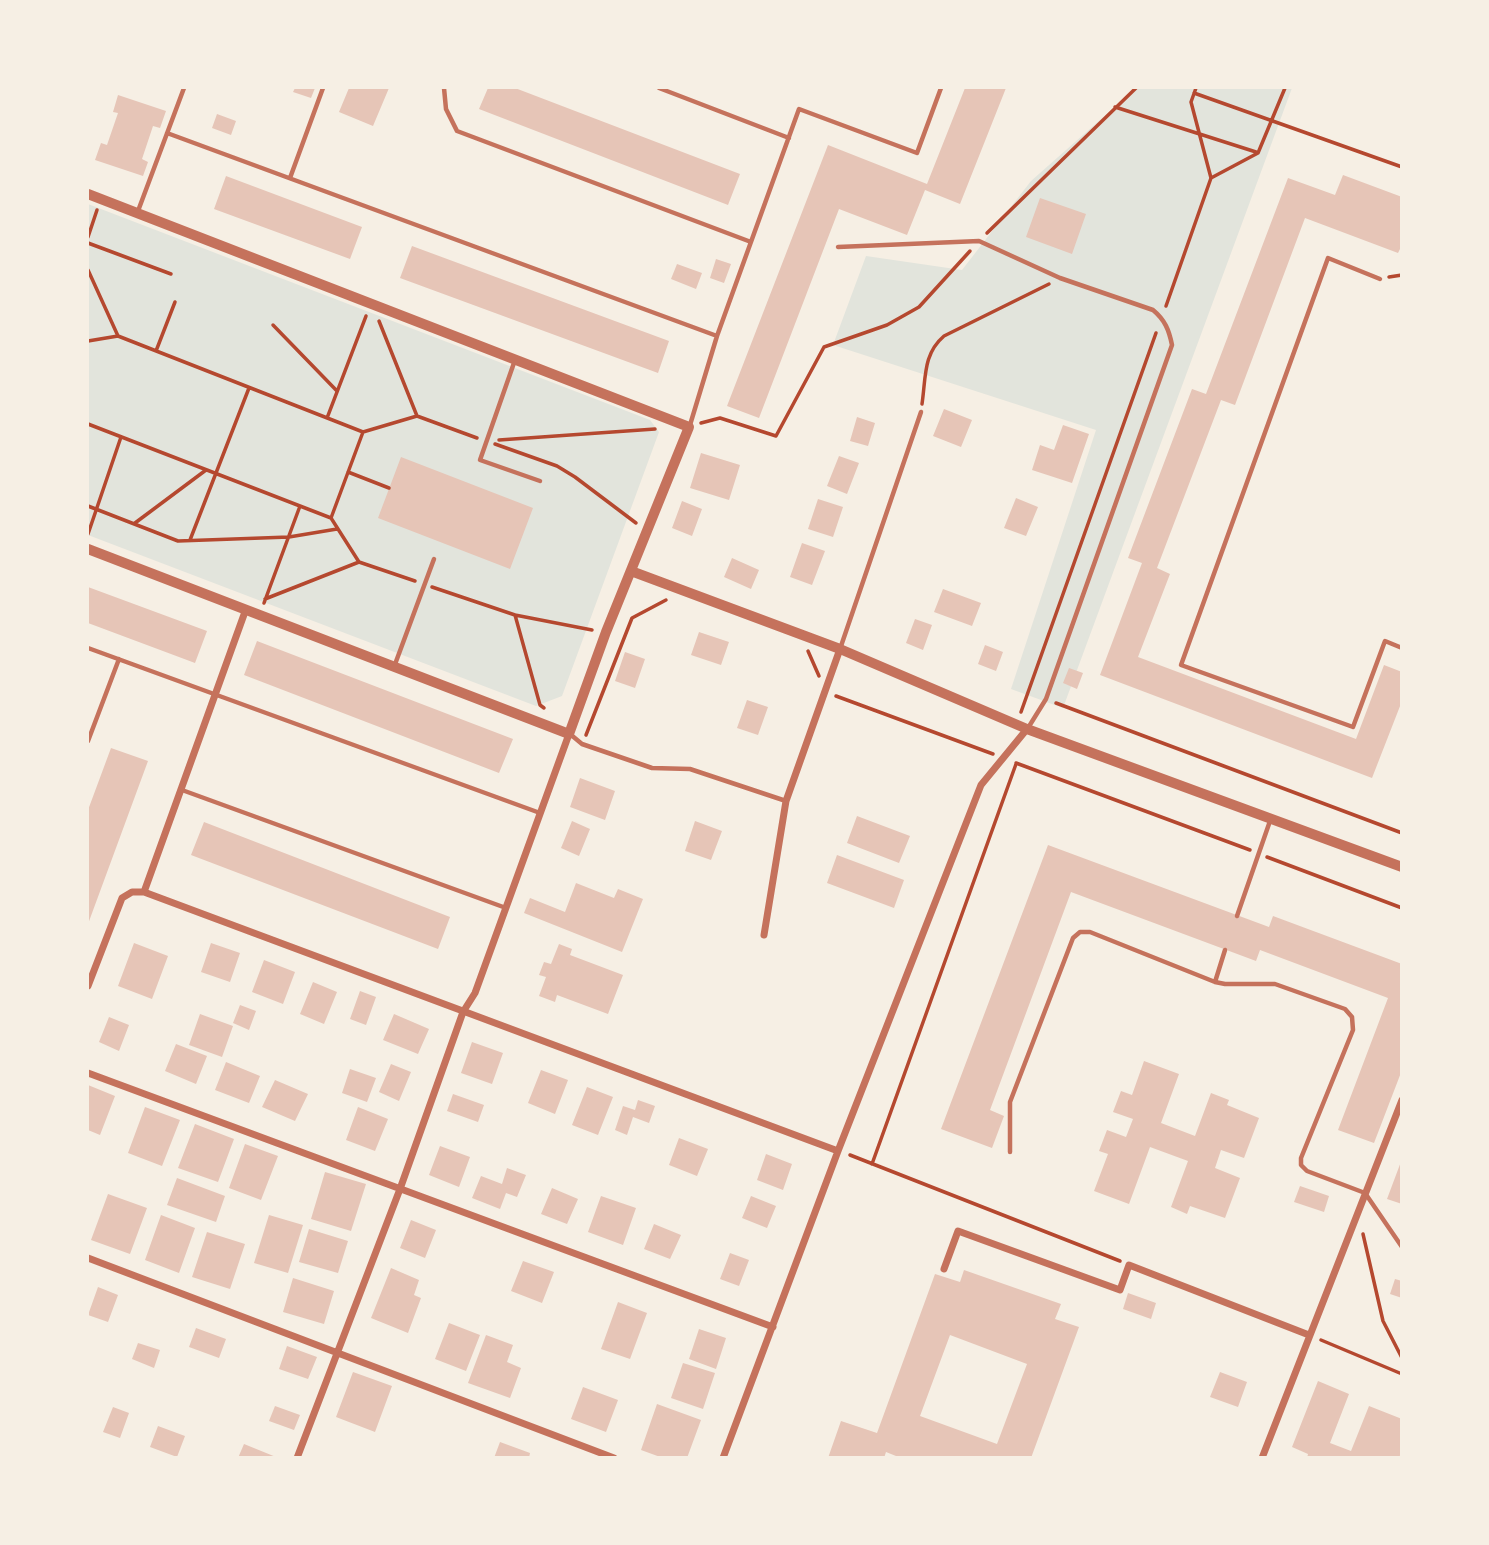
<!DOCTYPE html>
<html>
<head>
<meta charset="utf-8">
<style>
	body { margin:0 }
	#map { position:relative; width:1489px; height:1545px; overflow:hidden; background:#f6efe4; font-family:Commissioner,sans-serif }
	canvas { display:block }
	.frame { position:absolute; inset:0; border:89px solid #f6efe4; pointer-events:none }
</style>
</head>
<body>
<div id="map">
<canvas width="1489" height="1545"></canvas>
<div class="frame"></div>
</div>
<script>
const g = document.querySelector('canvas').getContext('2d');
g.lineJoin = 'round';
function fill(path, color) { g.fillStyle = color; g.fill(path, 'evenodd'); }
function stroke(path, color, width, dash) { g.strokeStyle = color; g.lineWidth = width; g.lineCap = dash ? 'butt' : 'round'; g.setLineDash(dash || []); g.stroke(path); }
fill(new Path2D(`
	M1136,88H1292L1063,708L1011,689L1096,430L833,345L866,256L962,270L1031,181Z
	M88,204L650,420L659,432L562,696L536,706L88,535Z`), '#e2e4dc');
fill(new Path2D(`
	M295,88H315L311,98L293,92Z
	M349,88H389L373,126L339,112Z
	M488,88H515L740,174L728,205L479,109Z
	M965,88H1006L960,204L925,190L907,235L839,209L759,418L727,406L828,145L927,184Z
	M118,95L166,111L160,128L153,126L142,159L148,162L143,176L95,160L101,143L107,145L118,113L113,112Z
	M217,114L236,121L231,135L212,128Z
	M1343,175L1402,197V245L1398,253L1305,218L1235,405L1221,400L1157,568L1170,574L1138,657L1356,739L1384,665L1402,672V701L1372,778L1100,675L1142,563L1128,558L1192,389L1206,394L1288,178L1335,195Z
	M226,176L362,227L350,259L214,209Z
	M1040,198L1086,214L1072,254L1026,237Z
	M412,246L669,341L658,373L400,278Z
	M716,259L731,264L724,283L710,278Z
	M677,264L702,273L696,289L671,279Z
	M944,409L972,420L961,447L933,436Z
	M857,417L875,423L868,446L850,441Z
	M1063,425L1089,434L1072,483L1032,470L1040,445L1054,450Z
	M701,453L740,465L729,500L690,488Z
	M839,456L859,463L847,494L827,486Z
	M401,457L533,508L510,569L378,518Z
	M1016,498L1038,507L1026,536L1004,528Z
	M818,499L843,507L833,537L808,529Z
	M682,501L702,509L692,536L672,528Z
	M802,543L825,551L812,585L790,577Z
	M732,558L759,570L751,589L724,577Z
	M88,587L207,631L195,663L88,623Z
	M943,589L981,603L972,626L934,612Z
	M915,619L932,625L923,650L906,643Z
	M699,632L729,642L721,665L691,655Z
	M257,641L513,739L499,773L244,675Z
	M985,645L1003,652L996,671L978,664Z
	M625,652L645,659L635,688L615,681Z
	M1069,668L1083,673L1077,689L1063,683Z
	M747,700L768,707L758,735L737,728Z
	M111,748L148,761L88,924V810Z
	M580,778L615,791L605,820L570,807Z
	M857,816L910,836L899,863L847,843Z
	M572,821L590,829L579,856L561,848Z
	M695,821L722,831L711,860L685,851Z
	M204,822L450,917L438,949L191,855Z
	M1048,845L1269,927L1273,916L1402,964V1070L1374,1143L1338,1130L1388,998L1260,950L1256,961L1071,892L990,1110L1004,1116L992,1148L941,1129Z
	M837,855L904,880L894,908L827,883Z
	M576,883L614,898L618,889L643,899L622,952L524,913L530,898L565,912Z
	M134,943L168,956L152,999L118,986Z
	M211,943L240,953L230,982L201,972Z
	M559,944L572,949L570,955L623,975L608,1014L557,995L555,1002L539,996L546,977L539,975L544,962L551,964Z
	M264,960L295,972L283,1004L252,992Z
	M313,982L337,992L324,1024L300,1014Z
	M360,991L376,997L366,1025L350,1019Z
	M240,1005L256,1011L249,1030L233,1023Z
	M200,1014L233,1026L222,1057L189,1045Z
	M394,1014L429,1029L418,1054L383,1040Z
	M109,1017L129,1025L119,1051L99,1042Z
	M472,1042L503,1053L492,1084L461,1073Z
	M176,1044L207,1056L196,1084L165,1071Z
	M1144,1061L1179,1074L1161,1123L1195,1136L1211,1093L1229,1100L1227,1105L1259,1118L1244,1158L1221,1150L1215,1168L1240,1178L1225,1218L1190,1206L1187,1214L1171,1207L1188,1161L1150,1147L1129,1204L1094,1191L1108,1154L1099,1151L1107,1130L1126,1137L1133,1119L1113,1112L1121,1091L1132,1095Z
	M226,1062L260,1076L249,1103L215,1090Z
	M391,1064L411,1072L399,1101L379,1092Z
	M350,1069L376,1078L367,1102L342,1093Z
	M541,1070L568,1080L555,1114L528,1103Z
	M275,1080L308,1094L295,1121L262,1107Z
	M88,1085L115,1096L100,1135L88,1130Z
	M587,1087L613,1097L598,1135L572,1125Z
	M453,1094L484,1105L478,1122L447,1111Z
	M638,1100L655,1106L649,1123L633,1117L627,1135L615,1130L623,1106L635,1110Z
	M145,1107L180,1120L162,1166L128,1153Z
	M358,1107L388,1119L375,1151L346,1140Z
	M195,1124L234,1139L218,1182L178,1168Z
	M679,1138L708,1149L697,1176L669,1165Z
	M245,1144L278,1156L261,1200L229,1188Z
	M440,1146L470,1157L459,1187L429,1175Z
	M766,1154L792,1164L783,1190L757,1180Z
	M1402,1159V1204L1387,1199Z
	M507,1168L526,1175L517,1197L506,1193L500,1209L472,1198L481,1176L502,1184Z
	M325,1172L366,1184L351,1231L311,1219Z
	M177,1178L225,1196L216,1222L167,1205Z
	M1300,1186L1329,1196L1324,1212L1294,1202Z
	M552,1188L578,1199L567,1224L541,1214Z
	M108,1194L147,1208L130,1254L91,1240Z
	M601,1196L636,1208L623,1245L588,1232Z
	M751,1196L776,1206L767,1228L742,1218Z
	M161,1215L195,1228L179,1273L145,1260Z
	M269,1215L303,1225L288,1273L254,1263Z
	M411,1220L436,1230L425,1258L400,1248Z
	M654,1224L681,1235L670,1259L644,1249Z
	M309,1229L348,1241L338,1273L299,1262Z
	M207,1232L245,1244L230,1289L192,1277Z
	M730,1253L749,1260L739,1286L720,1279Z
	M523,1261L554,1272L542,1303L511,1291Z
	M391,1268L419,1280L414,1295L421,1298L408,1333L371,1318Z
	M964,1270L1061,1304L1055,1319L1079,1327L1031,1458H901L886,1452L884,1458H828L841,1421L877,1433L935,1274L960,1282ZM950,1335L1027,1364L997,1444L920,1416Z
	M293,1278L334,1291L324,1324L283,1312Z
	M1395,1279L1402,1281V1298L1390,1294Z
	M98,1287L118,1295L108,1322L88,1315Z
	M1128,1293L1156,1303L1151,1319L1123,1309Z
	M618,1302L647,1313L630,1359L601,1349Z
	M449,1323L480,1335L466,1371L435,1359Z
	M196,1328L226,1339L219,1358L189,1347Z
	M699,1329L726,1338L716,1369L689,1359Z
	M486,1335L513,1345L507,1362L521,1368L510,1398L468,1383Z
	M138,1343L160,1350L154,1368L132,1359Z
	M287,1346L317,1357L308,1379L279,1369Z
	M683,1363L715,1373L703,1409L671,1398Z
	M353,1372L392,1386L375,1432L336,1417Z
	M1220,1372L1247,1382L1238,1407L1210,1397Z
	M1318,1381L1349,1394L1330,1443L1351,1451L1369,1406L1402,1419V1450L1399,1458H1307L1308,1454L1292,1447Z
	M583,1387L618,1400L606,1432L571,1419Z
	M657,1404L701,1420L687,1458H663L641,1450Z
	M275,1406L300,1415L294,1430L269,1421Z
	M113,1407L129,1413L120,1438L103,1432Z
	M158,1426L185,1436L177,1457L150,1447Z
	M500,1442L530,1453L529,1458H494Z
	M244,1444L276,1457V1458H238Z`), '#e6c5b7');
stroke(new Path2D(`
	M1196,88L1191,102L1211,178
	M1194,93L1402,167
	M1115,107L1256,152
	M987,233L1136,88
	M88,237L97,210
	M88,243L171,274
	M88,270L118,336
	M1389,277L1402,275
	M1166,306L1211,178L1258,153L1285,88
	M379,321L417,416
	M273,325L337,391
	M88,341L118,336L363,432L417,416L477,438
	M156,351L175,302
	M922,404C926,377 923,354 944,336L1049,284
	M327,418L366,316
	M701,423L720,418L776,436L824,347L887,325L919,307L970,251
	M88,424L331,518L359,562L415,581
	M499,440L655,429
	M495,444L557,466L575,477L636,523
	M348,472L389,488
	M88,506L178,541L289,537L337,529
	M331,518L363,432
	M135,523L206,470
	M88,534L121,437
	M190,540L249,388
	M432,587L515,615L540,705L544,708
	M265,599L359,562
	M264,603L300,506
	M515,615L592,630
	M808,651L819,676
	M836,696L993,754
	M1056,703L1402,833
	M1021,712L1156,333
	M586,735L632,618L666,600
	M1016,763L1250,850
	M1267,857L1402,908
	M850,1155L1120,1261
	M872,1164L1016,764
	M1363,1234L1383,1321L1402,1358
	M1321,1340L1402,1374`), '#b5482f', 3.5);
stroke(new Path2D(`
	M444,88L446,109L457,131L751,242
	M659,88L789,138
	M167,133L717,336
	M290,178L323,88
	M138,211L184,88
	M838,247L979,241L1060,278L1153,310C1165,320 1169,330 1172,345L1046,699L1028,728
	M1380,279L1328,258L1181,665L1353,727L1385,641L1402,648
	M515,360L480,460L540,481
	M690,425L717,336L799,109L917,153L941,88
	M88,648L540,813
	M840,649L921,412
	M394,667L434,559
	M570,734L582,744L652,768L690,769L786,801
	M88,741L119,659
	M182,790L506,908
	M1237,916L1270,821
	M1215,982L1225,950
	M1010,1152V1102L1073,938L1080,932H1090L1215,982L1225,984H1275L1345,1009L1352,1017L1353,1030L1301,1158V1165L1307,1171L1365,1193L1402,1247`), '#c5725c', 4.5);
stroke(new Path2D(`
	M144,892L246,609
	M764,935L786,801L840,649
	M88,986L122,898L132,892H144L838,1151
	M88,1073L773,1327
	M88,1258L614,1458
	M944,1269L958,1231L1120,1290L1129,1265L1309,1335
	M297,1458L400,1189L463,1012L475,993L569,734
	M723,1458L838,1151L981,785L1027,729
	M1262,1458L1402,1100`), '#c5725c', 7);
stroke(new Path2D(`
	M88,194L689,427L606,632L569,734L88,549
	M631,571L840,649L1027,729L1402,867`), '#c5725c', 10);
</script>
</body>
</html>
